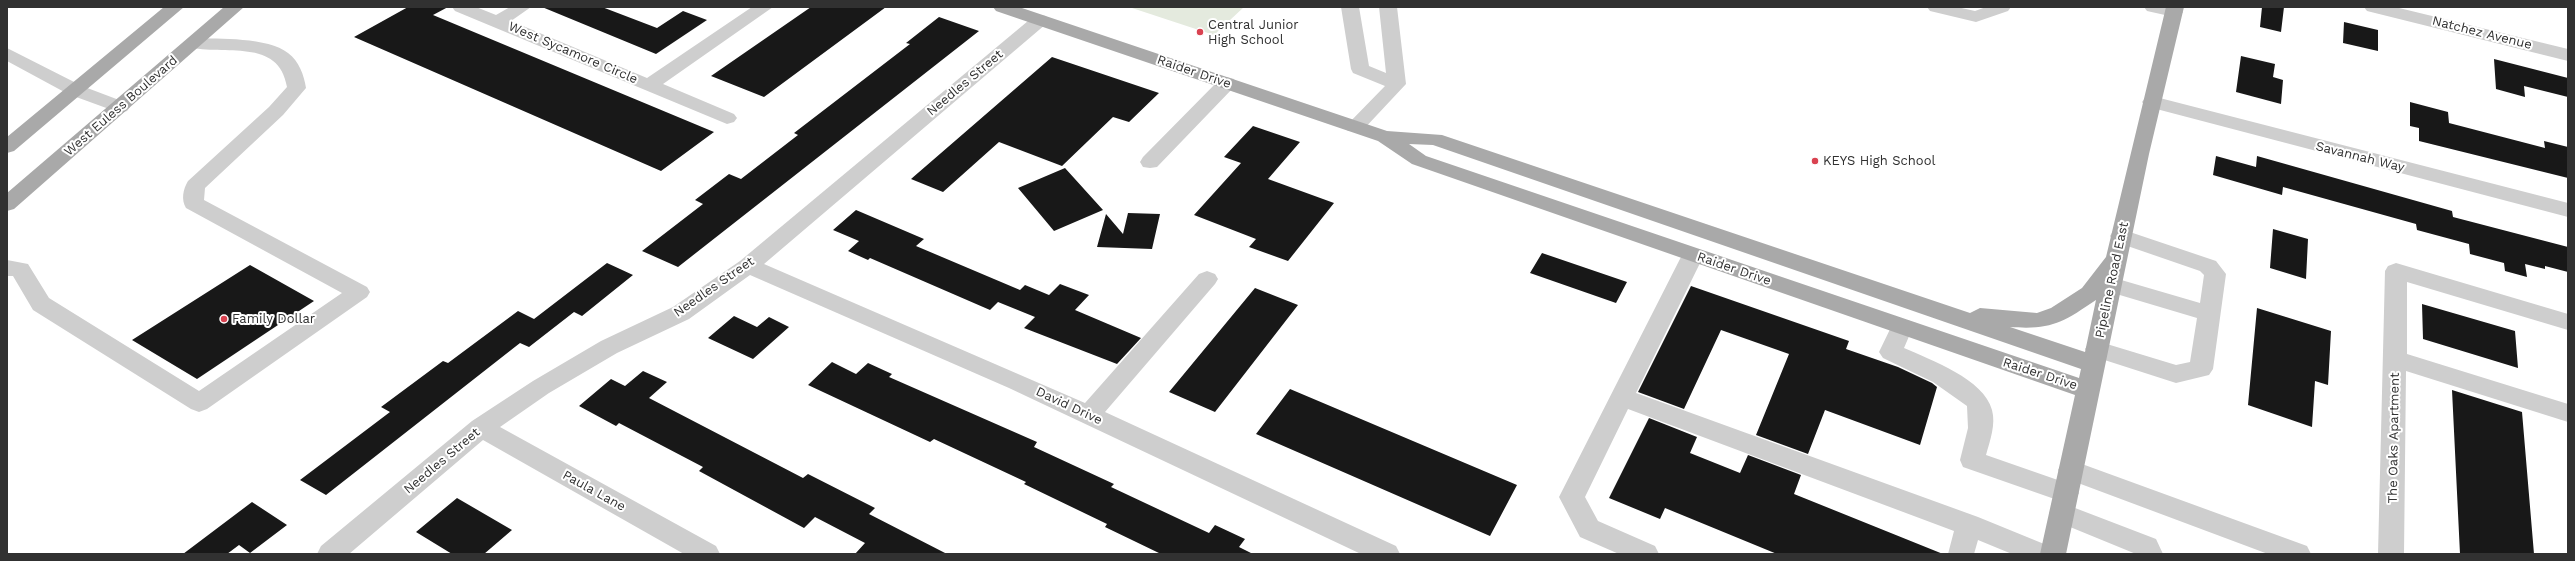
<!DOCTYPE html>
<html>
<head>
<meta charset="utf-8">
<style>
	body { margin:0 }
	#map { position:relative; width:2575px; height:561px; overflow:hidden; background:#fff; font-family:"Work Sans",sans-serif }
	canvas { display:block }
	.frame { position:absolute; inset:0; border:8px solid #313131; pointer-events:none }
</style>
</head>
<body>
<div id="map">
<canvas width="2575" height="561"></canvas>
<div class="frame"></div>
</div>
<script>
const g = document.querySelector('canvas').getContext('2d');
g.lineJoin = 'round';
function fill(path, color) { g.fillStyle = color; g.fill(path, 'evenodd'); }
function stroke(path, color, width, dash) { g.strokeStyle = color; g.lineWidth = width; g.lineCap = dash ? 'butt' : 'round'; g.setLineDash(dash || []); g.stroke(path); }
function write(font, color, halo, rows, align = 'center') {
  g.font = font + ' "Work Sans",sans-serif'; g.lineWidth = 4; g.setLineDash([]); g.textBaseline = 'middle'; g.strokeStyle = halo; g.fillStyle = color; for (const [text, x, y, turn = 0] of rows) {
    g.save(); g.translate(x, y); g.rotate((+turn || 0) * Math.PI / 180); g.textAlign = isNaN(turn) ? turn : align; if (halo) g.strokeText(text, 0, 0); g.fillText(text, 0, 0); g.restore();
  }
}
fill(new Path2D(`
	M1129,7H1244L1214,35Z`), '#e4eade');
fill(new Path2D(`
	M408,7H448L433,15L714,132L661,171L354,37Z
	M542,7H602L657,28L683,11L707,20L656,54Z
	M811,7H886L764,97L711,76Z
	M2262,7H2284L2281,32L2260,27Z
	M939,17L979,31L678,267L642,251L703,204L695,200L729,174L741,179L798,135L794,133L910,44L906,43Z
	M2344,22L2378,30V51L2343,43Z
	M2241,56L2275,64L2273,77L2283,80L2281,104L2236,92Z
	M1052,57L1159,93L1129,122L1113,117L1062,166L999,142L943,192L911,179Z
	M2494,59L2568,78V97L2524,86L2525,97L2496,89Z
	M2410,102L2448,112L2449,123L2545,148L2544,141L2568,147V178L2419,141V128L2410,126Z
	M1253,126L1300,142L1268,179L1334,203L1288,261L1249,247L1256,239L1194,215L1241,163L1224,157Z
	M2216,156L2256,167L2257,156L2452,211L2453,217L2568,247V272L2545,266V269L2525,264L2527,277L2505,271L2504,263L2470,254L2469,244L2417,230L2416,224L2283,187L2282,195L2213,175Z
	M1065,168L1103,210L1054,231L1018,188Z
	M856,210L924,239L916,246L1020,290L1025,285L1049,295L1060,284L1089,295L1075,310L1141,338L1117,364L1024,328L1035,317L998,302L990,310L870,258L868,260L848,251L859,241L833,230Z
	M1128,213L1160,214L1152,249L1097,247L1106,214L1123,234Z
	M2273,229L2308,239L2306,279L2270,268Z
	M1542,253L1627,282L1616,303L1530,273Z
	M607,263L633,275L582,316L574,312L529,347L520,343L326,495L300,480L390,412L381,407L443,361L448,363L518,311L534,319Z
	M250,265L314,301L197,379L132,340Z
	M1691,286L1849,341L1846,349L1898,367L1932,383L1937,387L1920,445L1825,410L1808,454L1756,435L1789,354L1721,330L1684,409L1638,392Z
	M1255,288L1298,305L1215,412L1169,392Z
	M2422,304L2515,331L2518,368L2423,339Z
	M2257,308L2331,331L2328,385L2315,381L2312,427L2248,405Z
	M734,316L757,327L769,317L789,327L753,359L708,338Z
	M832,362L856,374L868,363L892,374L889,377L1037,442L1034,447L1114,484L1111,487L1209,533L1215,525L1245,539L1239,547L1253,554H1161L1105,527L1107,524L1024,484L1026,482L934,439L930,442L808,385Z
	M643,371L667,382L649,398L803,478L808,474L875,508L869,514L947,554H855L865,543L815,517L804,528L699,471L703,467L619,423L616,426L579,406L611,379L625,386Z
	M1290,389L1517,485L1490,536L1256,434Z
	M2452,390L2522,412L2534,554H2460Z
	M1649,418L1697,437L1690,453L1740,473L1748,455L1801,475L1794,494L1943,554H1777L1665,508L1660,519L1609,498Z
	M457,498L512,530L484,554H452L416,532Z
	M252,502L287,525L250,553L239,545L227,554H183Z`), '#181818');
fill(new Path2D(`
	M452,7H476L496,15L510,7H531L511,21L647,78L752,7H773L663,84L734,114L737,118L734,122L727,124L455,11Z
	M1341,7H1359L1369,66L1386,73L1379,7H1397L1406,84L1362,131H1348L1345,127L1385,86L1353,73L1351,69Z
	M1927,7H1957L1975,11L1986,7H2011L2008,11L1976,22L1930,11Z
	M2144,7H2175L2183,12L2180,16L2174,17L2147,11Z
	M2364,7H2395L2568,49V61L2367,11Z
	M1040,15L1046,16L1049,20L1046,24L764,264L1085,403L1199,274L1207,271L1215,274L1218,279L1215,284L1105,412L1396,546L1400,554H1361L1009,388L750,275L689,319L617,353L549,393L500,427L716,546L720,554H684L483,440L349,554H317L321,546L472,421L533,381L601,341L673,307L740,261L1034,16Z
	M194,38C219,39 268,37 288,53C299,61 304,75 306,88L283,115L205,188L204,200L367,287L370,292L367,297L207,409L199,412L191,409L33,310L13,276H7V260L28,264L49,298L199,391L342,293L186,208C181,200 183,189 188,181L269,107L287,87C279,37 224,56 188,47L185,43L188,39Z
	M7,48L82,86L127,103L130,107L127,111L120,113L68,94L7,61Z
	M1227,77L1234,79L1236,83L1234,87L1157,167L1150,168L1143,167L1140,162L1143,157L1220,79Z
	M2152,96L2568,203V217L2145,106L2142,102L2145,98Z
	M2121,229L2216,261L2226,274L2213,369L2209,375L2176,383L2089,355L2085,349L2089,343L2097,341L2176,365L2190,362L2197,318L2103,290L2100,285L2103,280L2111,277L2200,303L2204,275L2200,271L2113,241L2110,236L2113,231Z
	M1693,248L1701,250L1704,255L1636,393L1978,517L2049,546L2053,554H2012L1978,540L1974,554H1948L1954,531L1628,409L1585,497L1598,521L1655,546L1659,554H1619L1580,537L1559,497L1682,255L1685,250Z
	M2396,263L2568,314V330L2407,282V354L2568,404V422L2406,371L2404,554H2378L2385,271L2388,266Z
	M1902,319L1910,321L1913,327L1904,348C1931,360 1984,379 1992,410C1996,424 1990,441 1986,455L2075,486L2079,493L2075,500L2066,503L1963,467L1960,460L1968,428L1967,406L1933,382L1883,358L1879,352L1894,321Z
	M2071,460L2307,546L2311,554H2268L2062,477L2058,470L2062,463Z
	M2062,503L2156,539L2163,554H2136L2053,520L2049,513L2053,506Z`), '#cecece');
fill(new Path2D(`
	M164,7H184L14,151L7,153V137Z
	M224,7H244L14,209L7,211V193Z
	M993,7H1019L1387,131L1442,135L1970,313L1980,308L2037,313L2051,308L2082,288L2106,257L2166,7H2184L2149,154L2066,554H2040L2075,395L1412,164L1378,141L996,11ZM1409,144L1433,145L2081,369L2079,378L1426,156ZM2096,300L2085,352L2010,327C2051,330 2062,323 2096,300Z`), '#a9a9a9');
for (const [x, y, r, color] of [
	[1200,32,4,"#d94250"],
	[1815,161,4,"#d94250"],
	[224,319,4,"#d94250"]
]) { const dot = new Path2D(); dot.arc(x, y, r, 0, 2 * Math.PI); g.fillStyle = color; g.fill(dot); stroke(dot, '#fff', 1.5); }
write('13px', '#313131', '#fff', [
	["Central Junior",1208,25],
	["High School",1208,40],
	["KEYS High School",1823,161],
	["Family Dollar",232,319]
], 'left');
write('13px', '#313131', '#fff', [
	["Natchez Avenue",2482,33,14],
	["West Sycamore Circle",573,53,23],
	["Raider Drive",1194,72,19],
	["Needles Street",965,83,-40],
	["West Euless Boulevard",121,106,-41],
	["Savannah Way",2360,157,14],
	["Raider Drive",1734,269,19],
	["Pipeline Road East",2112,280,-78],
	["Needles Street",714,287,-35],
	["Raider Drive",2040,374,18],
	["David Drive",1069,406,25],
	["The Oaks Apartment",2394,438,-89],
	["Needles Street",442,461,-40],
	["Paula Lane",594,491,29]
]);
</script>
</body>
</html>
